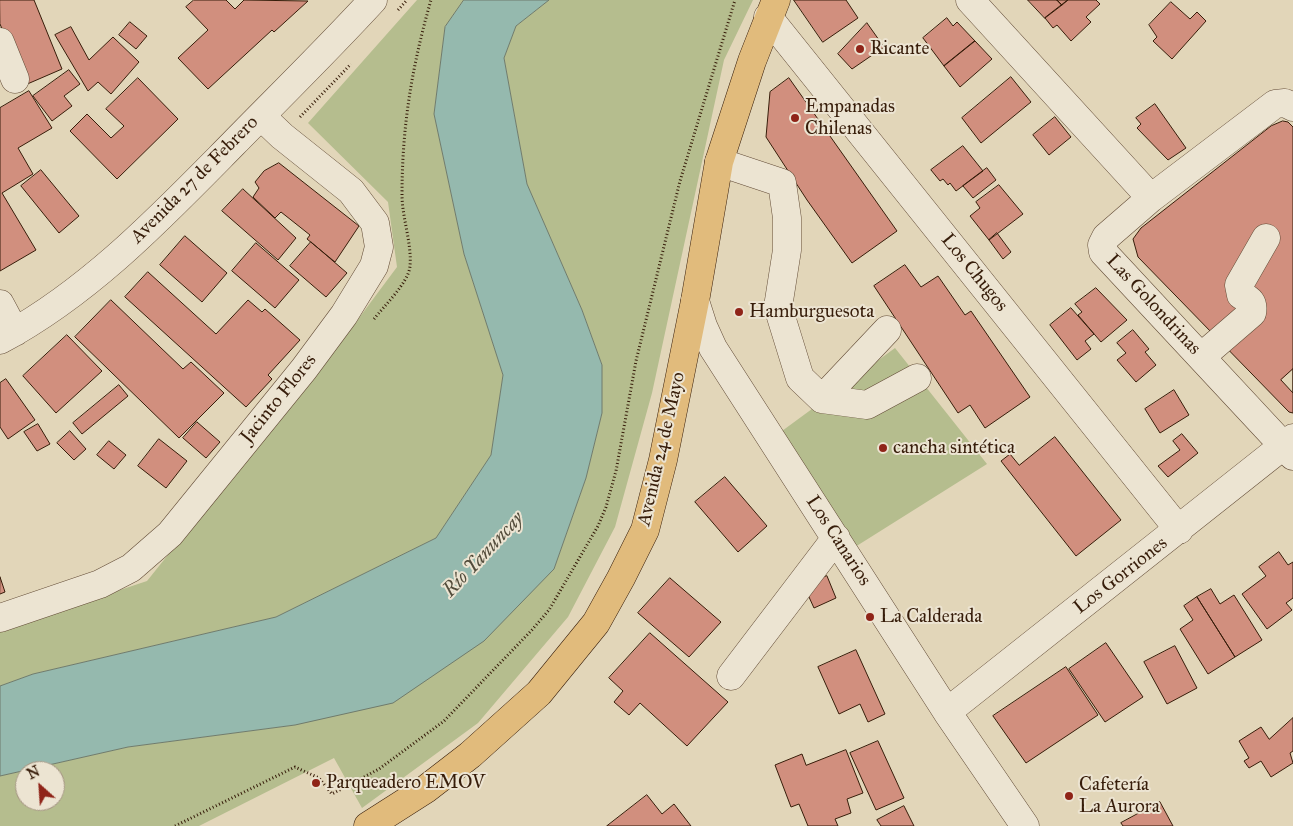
<!DOCTYPE html>
<html>
<head>
<meta charset="utf-8">
<style>
	body { margin:0 }
	#map { position:relative; width:1293px; height:826px; overflow:hidden; background:#e2d6b9; font-family:"IM FELL Great Primer",serif }
	canvas { display:block }
	.north { position:absolute; left:15px; top:761px; width:50px; height:50px; box-sizing:border-box; background:#ece4d2; border:1px solid #a49482; border-radius:50%; rotate:334deg; font-size:14px; font-weight:700; line-height:20px; text-align:center; color:#371d0a }
	.north::after { content:''; display:block; margin:auto; width:18px; height:22px; background:#8f2418; clip-path:polygon(50% 0,100% 100%,50% 72%,0 100%) }
</style>
</head>
<body>
<div id="map">
<canvas width="1293" height="826"></canvas>
<div class="north">N</div>
</div>
<script>
const g = document.querySelector('canvas').getContext('2d');
g.lineJoin = 'round';
function fill(path, color) { g.fillStyle = color; g.fill(path, 'evenodd'); }
function stroke(path, color, width, dash) { g.strokeStyle = color; g.lineWidth = width; g.lineCap = dash ? 'butt' : 'round'; g.setLineDash(dash || []); g.stroke(path); }
function write(font, color, halo, rows, align = 'center') {
  g.font = font + ' "IM FELL Great Primer",serif'; g.lineWidth = 4; g.setLineDash([]); g.textBaseline = 'middle'; g.strokeStyle = halo; g.fillStyle = color; for (const [text, x, y, turn = 0] of rows) {
    g.save(); g.translate(x, y); g.rotate((+turn || 0) * Math.PI / 180); g.textAlign = isNaN(turn) ? turn : align; if (halo) g.strokeText(text, 0, 0); g.fillText(text, 0, 0); g.restore();
  }
}
fill(new Path2D(`
	M417,0H464L445,27L434,114L464,254L503,375L491,455L436,538L276,617L33,674L0,686V630L147,581L241,464L309,385L397,267L388,202L308,123Z
	M549,0H753L724,60L652,393L615,527L568,617L478,723L362,808L334,758L199,826H0V776L128,747L295,725L554,569L586,478L602,413V365L582,310L527,184L504,58L516,26ZM25,771H55V801H25Z
	M895,348L987,464L855,547L782,431Z`), '#b5bd8e');
const water = new Path2D(`
	M464,0H549L516,26L504,58L527,184L582,310L602,365V413L586,478L554,569L484,641L393,703L295,725L128,747L0,776V686L33,674L276,617L436,538L491,455L503,375L464,254L434,114L445,27Z`);
fill(water, '#95b9ae');
stroke(water, '#6f7b6c', 1);
const building = new Path2D(`
	M0,0H34L62,69L25,85L0,24Z
	M194,0H226L235,9L244,0L308,1L274,32L272,30L208,89L178,58L208,30L186,7Z
	M794,0H846L858,18L823,42Z
	M1028,0H1057L1062,5L1045,18Z
	M1057,0H1068L1062,5Z
	M1068,0H1096L1100,4L1086,17L1091,22L1071,41L1057,25L1053,28L1045,18Z
	M1171,2L1190,19L1197,12L1206,21L1172,59L1153,41L1157,37L1149,25Z
	M947,18L953,26L957,22L975,41L944,66L923,38Z
	M130,22L147,36L136,49L119,35Z
	M867,23L884,47L852,69L838,54Z
	M71,27L89,60L113,37L139,62L111,94L98,82L88,91L55,35Z
	M975,41L992,59L960,87L944,66Z
	M69,70L80,84L64,96L72,106L52,121L33,96Z
	M1011,77L1031,102L981,143L962,118Z
	M138,78L178,119L117,179L70,131L87,114L111,138L124,126L106,109Z
	M789,78L897,231L852,263L807,200L766,137L770,92Z
	M29,91L52,128L18,148L33,174L2,193L36,250L0,271V108Z
	M1155,104L1186,148L1168,160L1137,128L1141,124L1136,118Z
	M1055,117L1071,137L1049,155L1033,135Z
	M1283,121L1288,122L1293,127V413L1289,412L1138,257L1133,239L1141,228L1271,126Z
	M963,146L983,171L956,191L950,183L948,185L943,179L940,181L931,170Z
	M279,163L359,226L335,262L307,239L310,235L281,212L275,218L253,197L259,188L255,182L264,171Z
	M987,168L996,180L973,198L963,186Z
	M41,170L79,216L59,233L21,186Z
	M999,185L1023,214L989,240L970,216L980,208L976,202Z
	M243,189L296,238L278,260L222,211Z
	M997,233L1011,252L1003,259L989,240Z
	M185,236L227,273L202,302L160,265Z
	M311,242L347,273L326,297L290,266Z
	M256,243L299,280L275,308L232,271Z
	M905,265L921,287L938,276L965,315L971,311L1030,397L985,428L970,405L958,413L874,286Z
	M148,272L216,334L248,300L262,312L265,309L300,340L268,375L272,379L246,407L125,297Z
	M1096,288L1127,320L1101,342L1078,315L1082,312L1075,304Z
	M111,300L183,369L191,362L224,393L179,438L75,337Z
	M1071,308L1094,334L1085,341L1091,349L1077,360L1050,325Z
	M1133,330L1149,349L1145,352L1156,365L1136,382L1117,360L1126,353L1117,343Z
	M67,335L102,371L56,413L23,376Z
	M1293,369V393L1281,380Z
	M6,379L35,420L8,439L0,427V383Z
	M119,385L128,396L82,434L73,423Z
	M1174,390L1189,415L1160,433L1145,409Z
	M197,422L220,442L206,458L183,438Z
	M38,424L50,444L37,451L24,432Z
	M70,431L86,449L74,460L57,443Z
	M1182,434L1198,453L1168,477L1158,466L1180,450L1173,441Z
	M1055,437L1121,520L1076,556L1001,461L1010,454L1019,465Z
	M159,439L187,461L166,488L138,466Z
	M109,441L126,455L114,469L97,455Z
	M725,477L767,526L738,552L695,502Z
	M1279,552L1288,565L1293,562V598L1286,603L1292,610L1267,629L1242,594L1266,576L1259,567Z
	M827,576L836,598L814,608L804,586Z
	M0,577L5,592L0,594Z
	M670,578L721,622L689,657L638,613Z
	M1211,589L1220,604L1234,595L1262,640L1235,657L1197,597Z
	M1197,597L1235,657L1208,674L1180,629L1193,620L1184,606Z
	M650,633L728,702L687,746L640,703L629,715L614,702L623,691L609,678Z
	M1106,643L1143,697L1105,722L1069,669Z
	M1175,646L1197,688L1167,704L1144,662Z
	M856,650L885,714L868,722L860,704L839,714L818,667Z
	M1066,667L1098,715L1026,763L993,716Z
	M1293,718V751L1290,753L1293,763L1271,777L1261,761L1249,768L1244,761L1249,758L1239,741L1261,727L1269,739Z
	M878,741L904,798L876,810L850,753Z
	M846,750L863,793L847,799L851,813L835,819L838,826H808L799,804L791,807L775,765L802,754L806,765Z
	M647,795L662,814L674,804L691,826H607Z
	M1160,802L1173,826H1123L1121,823Z
	M904,806L914,826H881L877,820Z`);
fill(building, '#d18f7e');
stroke(building, '#371d0a', 1);
const minor = new Path2D(`
	M970,0L1151,198L1106,237L1102,245L1103,252L1293,456
	M768,17L1179,530
	M0,42L15,79
	M719,162L782,183L787,218V250L778,307L800,378L822,399L867,405L917,378
	M1151,198L1275,104L1285,103L1293,107
	M695,301L703,326L713,348L947,712L1025,826
	M0,304L15,332
	M0,340C90,292 162,216 233,144C280,96 328,49 373,0
	M1201,357L1252,313C1254,302 1250,300 1241,295L1239,285L1266,238
	M822,399L887,330
	M0,618L100,584L131,568L170,534L304,369L344,315L374,266L379,247L375,223L351,191L282,136L261,116
	M731,676L836,538
	M947,712L1293,438`);
const major = new Path2D(`
	M368,826L426,789L470,755L539,693L596,623L621,578L645,530L663,460L695,301L719,162L752,61L776,0`);
stroke(minor, '#624b36', 29);
stroke(major, '#371d0a', 29);
stroke(new Path2D(`
	M398,10L407,0
	M300,117L351,64
	M374,319C384,306 409,282 410,266C412,244 402,217 402,195C402,126 412,66 431,0
	M175,826L295,767L319,778L332,794L379,769L444,721L531,631L549,610L598,526L606,507L616,471L636,361L680,181L735,0`), '#371d0a', 3, [1, 2.5]);
stroke(minor, '#ece4d2', 28);
stroke(major, '#e1bb7c', 28);
for (const [x, y, r, color] of [
	[860,49,5,"#8f2418"],
	[795,118,5,"#8f2418"],
	[739,312,5,"#8f2418"],
	[883,448,5,"#8f2418"],
	[870,617,5,"#8f2418"],
	[316,783,5,"#8f2418"],
	[1069,796,5,"#8f2418"]
]) { const dot = new Path2D(); dot.arc(x, y, r, 0, 2 * Math.PI); g.fillStyle = color; g.fill(dot); stroke(dot, '#ece4d2', 2); }
write('19px', '#371d0a', '#ece4d2', [
	["Ricante",870,49],
	["Empanadas",805,107],
	["Chilenas",805,129],
	["Hamburguesota",749,312],
	["cancha sintética",893,448],
	["La Calderada",880,617],
	["Parqueadero EMOV",326,783],
	["Cafetería",1079,785],
	["La Aurora",1079,807]
], 'left');
write('19px', '#371d0a', '#ece4d2', [
	["Avenida 27 de Febrero",195,180,-45],
	["Los Chugos",974,273,51],
	["Las Golondrinas",1153,305,47],
	["Jacinto Flores",279,399,-51],
	["Avenida 24 de Mayo",662,449,-77],
	["Los Canarios",838,541,57],
	["Los Gorriones",1121,576,-38]
]);
write('italic 20px', '#534c3b', '#ece4d2', [
	["Río Yanuncay",484,555,-47]
]);
</script>
</body>
</html>
